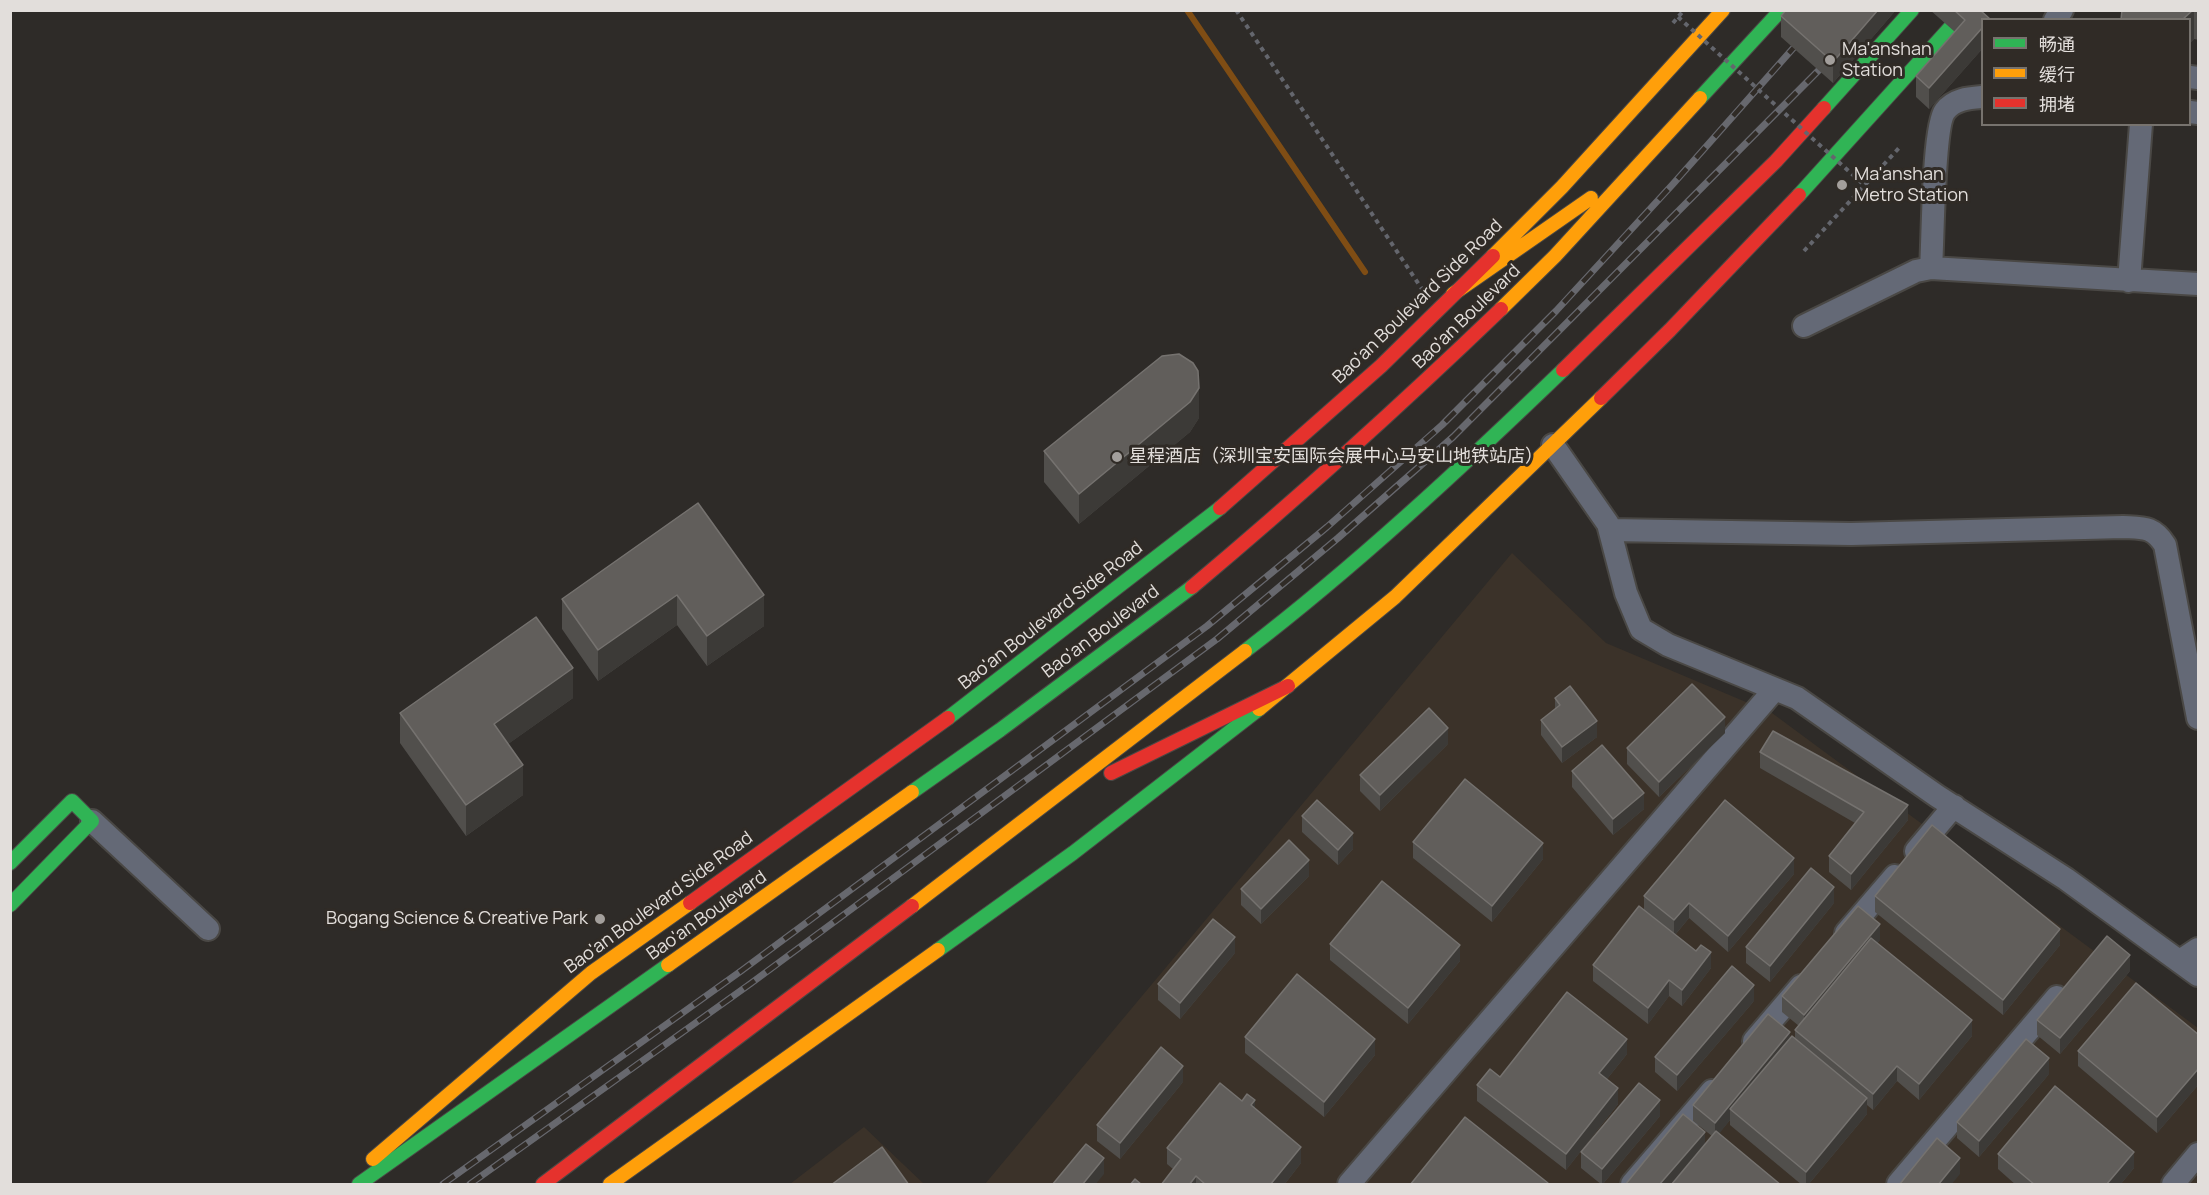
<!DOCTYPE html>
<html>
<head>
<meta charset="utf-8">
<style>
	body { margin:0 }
	#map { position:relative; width:2209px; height:1195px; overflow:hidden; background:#2e2b28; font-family:Manrope,"Noto Sans SC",sans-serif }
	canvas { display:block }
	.frame { position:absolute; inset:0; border:12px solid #e2dedb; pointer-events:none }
	.legend { position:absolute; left:1981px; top:18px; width:210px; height:108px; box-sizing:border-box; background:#302b26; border:2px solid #77736e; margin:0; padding:8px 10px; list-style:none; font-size:18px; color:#e2dedb }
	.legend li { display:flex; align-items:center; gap:12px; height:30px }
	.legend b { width:30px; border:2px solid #77736e }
</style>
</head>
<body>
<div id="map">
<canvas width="2209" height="1195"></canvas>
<div class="frame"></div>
<ul class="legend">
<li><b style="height:8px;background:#30b455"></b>畅通</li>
<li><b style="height:8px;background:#ff9f0a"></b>缓行</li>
<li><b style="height:8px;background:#e5322d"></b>拥堵</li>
</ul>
</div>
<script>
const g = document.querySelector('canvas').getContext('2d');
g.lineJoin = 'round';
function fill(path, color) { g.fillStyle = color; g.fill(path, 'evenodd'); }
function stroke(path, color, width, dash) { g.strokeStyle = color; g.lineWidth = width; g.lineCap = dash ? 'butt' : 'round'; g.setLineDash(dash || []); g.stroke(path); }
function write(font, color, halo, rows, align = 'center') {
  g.font = font + ' Manrope,"Noto Sans SC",sans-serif'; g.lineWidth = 6; g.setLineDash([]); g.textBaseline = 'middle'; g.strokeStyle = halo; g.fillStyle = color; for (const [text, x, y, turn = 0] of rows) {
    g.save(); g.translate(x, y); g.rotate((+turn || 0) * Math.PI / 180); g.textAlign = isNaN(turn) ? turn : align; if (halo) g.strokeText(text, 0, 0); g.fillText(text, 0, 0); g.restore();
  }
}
fill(new Path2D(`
	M1512,553L1606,643L1772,713L2198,1028V1184H985Z
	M864,1127L924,1184H790Z`), '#3b3229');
stroke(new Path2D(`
	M1187,10L1365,272`), '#7f4d14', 6);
const street = new Path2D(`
	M2055,20L2062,10
	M2190,77L2198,78
	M2190,112L2198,113
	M1931,268C1933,242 1933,127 1945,111C1954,99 1969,98 1982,97
	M2129,281L2141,124
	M1804,326L1916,271L1931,268L2198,284
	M1553,445L1608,524L1626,593L1641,629L1668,645L1797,698L1937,796L2066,879L2198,975
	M1610,530L1851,534L2123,527C2143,528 2153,526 2165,545L2198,718
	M92,821L208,929
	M1916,851L1954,806
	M1846,933L1895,876
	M2180,961L2198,949
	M1754,1041L1801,986
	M1349,1184L1775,689
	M1632,1184L1712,1091
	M1898,1184L2057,997
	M2173,1184L2198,1154`);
const fast = new Path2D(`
	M1700,98L1781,10
	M1824,108L1912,10
	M1799,195L1966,10
	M1245,651C1357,565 1461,468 1563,370
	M948,718L1220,508
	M912,792L1000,730L1192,587
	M10,863L72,801L92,821L10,905
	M938,950L1073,853L1259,709
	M359,1184L668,965`);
const slow = new Path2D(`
	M1493,256L1562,187L1723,10
	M1453,294L1591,198
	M1501,309L1555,256L1700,98
	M1259,709L1395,597L1601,398
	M912,906L1245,651
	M668,965L912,792
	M373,1159L591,973L690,903
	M610,1184L938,950`);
const jam = new Path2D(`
	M1563,370L1776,161L1824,108
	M1601,398L1670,330L1799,195
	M1220,508L1381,366L1493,256
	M1192,587C1298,498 1401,405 1501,309
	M1111,773L1288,686
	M690,903L948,718
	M543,1184L912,906`);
stroke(street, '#4a4845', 26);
stroke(fast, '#4a4845', 16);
stroke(slow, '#4a4845', 16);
stroke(jam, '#4a4845', 16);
stroke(new Path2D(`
	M1236,10L1422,289
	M1673,23L1684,10
	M1804,251L1899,148`), '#64666d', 4, [4.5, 4.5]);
stroke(street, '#646976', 22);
stroke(fast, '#30b455', 14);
stroke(slow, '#ff9f0a', 14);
stroke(jam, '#e5322d', 14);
const rail = new Path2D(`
	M443,1184L741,971L1207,626L1327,527L1442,425L1556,311L1673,184L1827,10
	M470,1184L750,984L1217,639L1338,538L1453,437L1830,59`);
stroke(rail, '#67686e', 7);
stroke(rail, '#302b26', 4.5, [14]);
stroke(new Path2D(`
	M1678,17L1864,185`), '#64666d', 4, [4.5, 4.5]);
fill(new Path2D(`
	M1896,10L1833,83L1781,37V16Z
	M1930,10H1980L1990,20H1983V48L1929,109L1916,97V76L1955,32Z
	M2122,10H2199V40L2194,39L2190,43V20Z
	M1199,418L1190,432L1079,524L1044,482V451Z
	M698,503L764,626L707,666L677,625L598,681L562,629V599Z
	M573,698L508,744L523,795L466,836L400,743V713Z
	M1555,698L1597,737L1562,763L1541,735V720L1555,709Z
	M1725,733L1659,797L1627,764V748Z
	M1448,744L1380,811L1360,791V775Z
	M1760,752L1908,820L1851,890L1829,872V856L1855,823L1760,768Z
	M1572,771L1644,809L1613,835L1572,787Z
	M1302,816L1353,849L1338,865L1302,832Z
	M1413,842L1543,859L1492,922L1413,858Z
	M1794,874L1728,952L1689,918L1675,935L1711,968L1682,1006L1669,996L1648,1024L1593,981V965L1644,911V896Z
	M1309,876L1261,924L1241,905V889Z
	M1875,896L2060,945L2003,1015L1875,912Z
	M1834,903L1770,982L1746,963V947Z
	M1880,940L1877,943L1972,1036L1919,1100L1897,1081L1873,1110L1867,1105V1114L1808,1185H1802L1730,1125V1120L1719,1133L1705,1144L1712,1136L1693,1121V1105L1790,1038L1795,1039V1030L1799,1026L1782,1012V996Z
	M1330,944L1460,961L1408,1024L1330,960Z
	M1235,953L1180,1019L1158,1000V984Z
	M2130,971L2060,1054L2037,1035V1020Z
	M1754,1001L1677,1091L1655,1072V1057Z
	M2199,1035V1084L2157,1133L2078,1066V1051Z
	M1245,1037L1375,1055L1324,1117L1245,1053Z
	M1627,1054L1607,1079L1618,1104L1566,1170L1477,1101V1085L1500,1077Z
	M2049,1074L1979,1157L1957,1138V1122Z
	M1183,1082L1120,1159L1097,1141V1125Z
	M1242,1101L1255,1109L1301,1163L1284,1185H1161L1173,1169L1167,1164V1148Z
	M1660,1116L1602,1185L1581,1168V1152Z
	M1998,1154L2134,1168L2120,1185H2016L1998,1169Z`), '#514f4c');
fill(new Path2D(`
	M1878,10H1896L1833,83V62Z
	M2193,10H2194V39L2190,43V20H2182Z
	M1983,27V48L1929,109V88Z
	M1199,388V418L1190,432L1079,524V494Z
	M677,595V625L598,681V650Z
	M764,595V626L707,666V636Z
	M573,668V698L494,754V724Z
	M1725,717V733L1659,797V782Z
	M1597,721V737L1562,763V747Z
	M1448,728V744L1380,811V795Z
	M523,765V795L466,836V805Z
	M1644,793V809L1613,835V819Z
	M1908,805V820L1851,890V874Z
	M1353,833V849L1338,865V850Z
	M1543,843V859L1492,922V906Z
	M1794,858V874L1728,952V936Z
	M1309,860V876L1261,924V909Z
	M1834,887V903L1770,982V966Z
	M1689,903V918L1674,936V920Z
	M1880,924V940L1804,1031V1015Z
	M2060,929V945L2003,1015V1000Z
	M1235,937V953L1180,1019V1003Z
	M1460,945V961L1408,1024V1008Z
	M1711,952V968L1682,1006V990Z
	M2130,955V971L2060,1054V1038Z
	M1669,980V996L1648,1024V1008Z
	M1754,985V1001L1677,1091V1075Z
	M1972,1020V1036L1919,1100V1084Z
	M1790,1032V1048L1730,1109V1120L1715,1139V1123Z
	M1375,1039V1055L1324,1117V1102Z
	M1627,1039V1054L1599,1089V1073Z
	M2049,1058V1074L1979,1157V1141Z
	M1183,1066V1082L1120,1159V1143Z
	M1897,1066V1081L1873,1110V1094Z
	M2199,1068V1084L2157,1133V1117Z
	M1618,1088V1104L1566,1170V1154Z
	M1867,1098V1114L1808,1185H1806V1172Z
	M1255,1100V1116L1251,1105Z
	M1660,1100V1116L1602,1185V1169Z
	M1705,1132V1148L1673,1185H1659Z
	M1301,1147V1163L1284,1185H1270Z
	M2134,1152V1168L2120,1185H2106Z
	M1104,1158V1174L1095,1185H1082Z
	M1960,1158V1174L1951,1185H1938Z
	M1196,1176V1185H1189Z`), '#3c3a37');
const building = new Path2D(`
	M1786,10H1878L1833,62L1781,16Z
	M1954,10H1980L1990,19L1983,20V27L1929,88L1916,76L1965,20Z
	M2122,10H2193L2182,20H2121Z
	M1179,354L1193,363L1198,371L1199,388L1190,402L1079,494L1044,451L1162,356Z
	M698,503L764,595L707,636L677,595L598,650L562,599Z
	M536,617L573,668L494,724L523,765L466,805L400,713Z
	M1692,684L1725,717L1659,782L1627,748Z
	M1570,686L1597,721L1562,747L1541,720L1560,705L1555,698Z
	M1429,708L1448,728L1380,795L1360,775Z
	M1773,731L1908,805L1851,874L1829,856L1864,812L1760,752Z
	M1602,745L1644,793L1613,819L1572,771Z
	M1465,779L1543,843L1492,906L1413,842Z
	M1317,800L1353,833L1338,850L1302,816Z
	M1725,800L1794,858L1728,936L1689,903L1674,920L1644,896Z
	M1932,825L2060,929L2003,1000L1875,896Z
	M1289,840L1309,860L1261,909L1241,889Z
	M1811,868L1834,887L1770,966L1746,947Z
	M1382,881L1460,945L1408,1008L1330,944Z
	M1639,906L1696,951L1701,945L1711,952L1682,990L1669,980L1648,1008L1593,965Z
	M1858,906L1880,924L1804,1015L1782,996Z
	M1213,919L1235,937L1180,1003L1158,984Z
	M2107,936L2130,955L2060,1038L2037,1020Z
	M1871,938L1972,1020L1919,1084L1897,1066L1873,1094L1795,1030Z
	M1732,966L1754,985L1677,1075L1655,1057Z
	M1297,974L1375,1039L1324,1102L1245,1037Z
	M2136,983L2199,1035V1068L2157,1117L2078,1051Z
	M1567,992L1627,1039L1599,1073L1618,1088L1566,1154L1477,1085L1490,1069L1500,1077Z
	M1768,1014L1790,1032L1715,1123L1693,1105Z
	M1792,1036L1867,1098L1806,1172L1730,1109Z
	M2026,1039L2049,1058L1979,1141L1957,1122Z
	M1161,1047L1183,1066L1120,1143L1097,1125Z
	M1220,1083L1242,1101L1247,1094L1255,1100L1251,1105L1301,1147L1270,1185H1206L1196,1176L1189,1185H1161L1181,1159L1167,1148Z
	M1639,1083L1660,1100L1602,1169L1581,1152Z
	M2055,1086L2134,1152L2106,1185H2035L1998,1154Z
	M1683,1114L1705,1132L1659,1185H1625Z
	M1465,1117L1548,1183L1547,1185H1410Z
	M1716,1131L1781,1185H1671Z
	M1937,1138L1960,1158L1938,1185H1899Z
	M1086,1144L1104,1158L1082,1185H1052Z
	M882,1147L909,1185H831Z
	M1135,1179L1142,1185H1130Z`);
fill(building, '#615e5b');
stroke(building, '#75726f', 1.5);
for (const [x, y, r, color] of [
	[1830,60,6,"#a39f9c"],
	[1842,185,6,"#a39f9c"],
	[1117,457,6,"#a39f9c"],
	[600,919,6,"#a39f9c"]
]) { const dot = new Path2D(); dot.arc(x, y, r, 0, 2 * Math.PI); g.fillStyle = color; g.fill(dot); stroke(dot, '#302b26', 2); }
write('18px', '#e2dedb', '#302b26', [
	["Ma'anshan",1842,50],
	["Station",1842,71],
	["Ma'anshan",1854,175],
	["Metro Station",1854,196],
	["星程酒店（深圳宝安国际会展中心马安山地铁站店）",1129,457],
	["Bogang Science & Creative Park",588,919,"right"]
], 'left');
write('18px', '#e2dedb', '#302b26', [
	["Bao'an Boulevard Side Road",1418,302,-44],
	["Bao'an Boulevard",1467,317,-44],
	["Bao'an Boulevard Side Road",1051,616,-38],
	["Bao'an Boulevard",1101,632,-37],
	["Bao'an Boulevard Side Road",659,903,-36],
	["Bao'an Boulevard",707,916,-35]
]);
</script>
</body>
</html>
